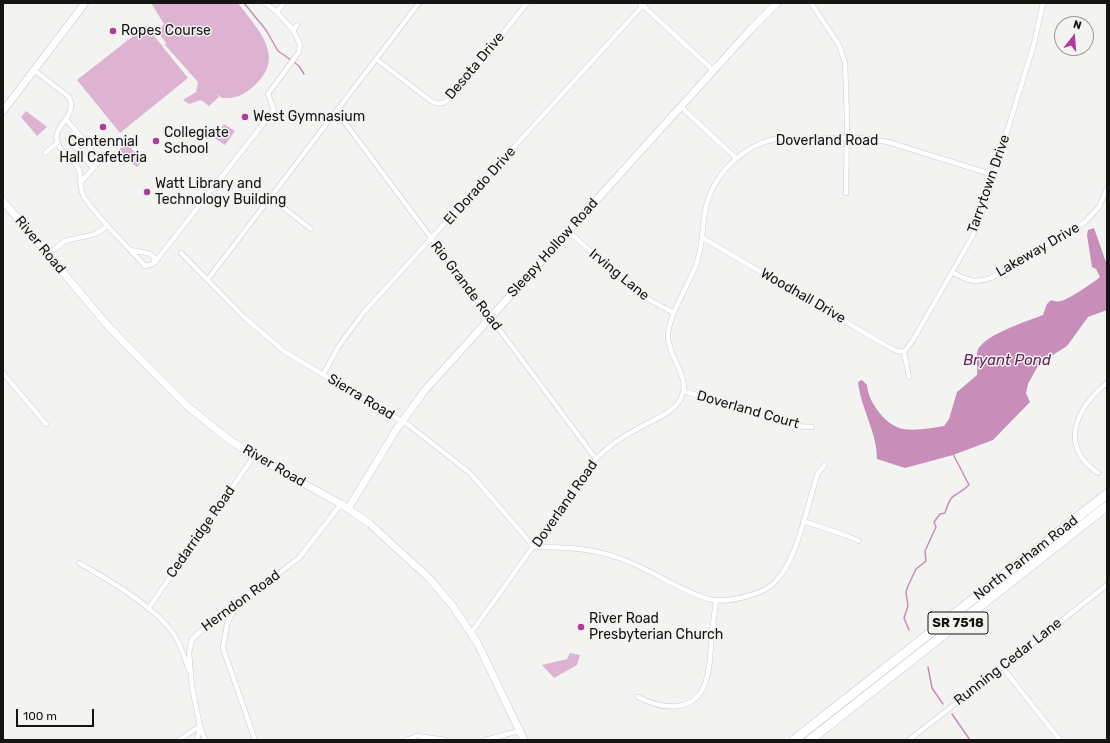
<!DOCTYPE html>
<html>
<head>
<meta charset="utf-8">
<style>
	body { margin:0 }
	#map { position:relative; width:1110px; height:743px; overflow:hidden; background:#f3f4f1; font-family:Rubik,sans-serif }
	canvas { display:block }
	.frame { position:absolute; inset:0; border:4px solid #141413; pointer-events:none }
	.north { position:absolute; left:1054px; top:16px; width:40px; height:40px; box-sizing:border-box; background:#f3f4f1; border:1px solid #9a9a98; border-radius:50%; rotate:17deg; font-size:11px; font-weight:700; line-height:16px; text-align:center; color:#141413 }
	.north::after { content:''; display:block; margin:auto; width:14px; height:18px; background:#ae3d99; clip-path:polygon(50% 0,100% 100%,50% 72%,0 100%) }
	.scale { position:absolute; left:16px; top:709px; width:78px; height:18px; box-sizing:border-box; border:2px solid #141413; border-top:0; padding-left:5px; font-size:12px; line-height:14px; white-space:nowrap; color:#141413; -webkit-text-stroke:3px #f3f4f1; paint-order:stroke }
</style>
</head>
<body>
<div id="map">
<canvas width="1110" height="743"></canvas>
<div class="frame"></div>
<div class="north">N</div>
<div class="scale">100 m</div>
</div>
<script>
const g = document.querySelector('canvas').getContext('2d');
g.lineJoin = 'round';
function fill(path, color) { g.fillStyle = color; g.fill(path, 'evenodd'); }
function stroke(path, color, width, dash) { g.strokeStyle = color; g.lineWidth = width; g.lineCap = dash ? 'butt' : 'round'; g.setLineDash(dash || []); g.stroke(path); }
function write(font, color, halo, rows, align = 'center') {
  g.font = font + ' Rubik,sans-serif'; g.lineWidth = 3; g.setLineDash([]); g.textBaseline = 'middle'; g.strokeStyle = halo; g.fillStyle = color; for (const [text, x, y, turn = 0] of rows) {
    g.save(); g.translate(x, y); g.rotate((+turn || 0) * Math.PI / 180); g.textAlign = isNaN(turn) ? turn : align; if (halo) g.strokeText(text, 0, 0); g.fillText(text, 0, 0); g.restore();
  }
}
fill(new Path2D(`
	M151,3H238C257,29 287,56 255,85C244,95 237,99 222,98L217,94L219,97L209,106L201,100L189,104L183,100L196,92L198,82L165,45L166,43L157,31L164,24Z
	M146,26L188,78L120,133L77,80Z
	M26,111L47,127L37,136L21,117Z
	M224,124L235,131L225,145L214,138Z
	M125,141L142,161L137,167L117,153Z
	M570,653L580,655L577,665L554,678L542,665L567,659Z`), '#deb3d2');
fill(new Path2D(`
	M1094,228L1107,265V310L1088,317L1067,346L1039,364L1028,384L1026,393L1030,402L993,440L953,455L905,468L877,459C877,432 861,409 858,382L862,380L867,385C868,402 886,426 903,429C916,431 931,428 944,426L949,419L957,392L977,375C978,368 976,360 977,353C979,336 1028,321 1043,315L1047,304L1051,300C1053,301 1058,302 1061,301C1068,300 1094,282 1100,277L1096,269L1092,267L1087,235L1088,230Z`), '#c88db9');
stroke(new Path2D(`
	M244,3L266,30L278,51L291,60
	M294,62L299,66L304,74
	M909,630L904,618L908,606L906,592L908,586L916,569L926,561L925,551L936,527L934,522L940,514L945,513C952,490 954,499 969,485L953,454
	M928,667L932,688L943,704
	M952,714L970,740`), '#c88db9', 1.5);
const street = new Path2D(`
	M265,3L277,12L284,3
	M640,3L714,71
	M811,3L839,45L845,62L847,120L846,193
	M277,12L293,30L297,25
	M376,59L431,101C441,107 447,101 455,94L527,3
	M34,70L69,97C78,117 53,125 57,141C59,153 75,159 79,170C82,178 79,189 84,197C98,219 127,245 145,266L153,264L155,259C150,250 140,253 131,250
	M681,107L736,158
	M337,112L596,459
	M66,119L99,159L98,163L80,183
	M76,131L68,138L93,168
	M45,153L57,143
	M271,198L311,229
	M568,231L637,293L674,313
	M703,238L887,346L897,351L904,352
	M181,253L244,317L285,352L410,426L470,473L534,547C563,547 591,548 619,558C650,569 677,589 708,599C721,602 734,600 747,596C756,594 767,590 774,583C798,560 807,505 818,473L825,465
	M48,255C53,251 60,243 66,241C83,235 93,239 108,225
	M155,262L274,110L268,94L299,52L300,44L293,30
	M952,272C966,280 976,284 991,278L1085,222L1099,207L1107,188
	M208,279L419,3
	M904,352L913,340L971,239L980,219L1034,44L1043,3
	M904,352L909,377
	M3,373L46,424
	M323,375L338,347L364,312L645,3
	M684,391L794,426L812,427
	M1098,473C1058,446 1076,408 1107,383
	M803,521L845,535L859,541
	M79,563C107,579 154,606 173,633C181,644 184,657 189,670
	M239,600L227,624L223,648L255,740
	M148,609L254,456
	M471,633L596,459C607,447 622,437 637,429C652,420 673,414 681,398C692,377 667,356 668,335C669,314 690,283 697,262C703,245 702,228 705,211C712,176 740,147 775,139L860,138L888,142L994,175
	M1002,667L1060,740
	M638,697C665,711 699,713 707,677C710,667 710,656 711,646C712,631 714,616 716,601
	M179,740L200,726L205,740
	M197,740L200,726L192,687L189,653L192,639L227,608L271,579L299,558L341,504
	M406,740L417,736L446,740
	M485,740L519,731
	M909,740L1107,585`);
const secondary = new Path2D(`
	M3,111L85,3
	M3,201L108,326L186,405L228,439L254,456L341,504L370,524L430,579L452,605L477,642L524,740
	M348,509L396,430L425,390L750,30L777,3`);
const highway = new Path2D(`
	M794,740L1107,494
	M810,740L1107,506`);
stroke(street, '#cbccc9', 5.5);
stroke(secondary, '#cbccc9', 8);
stroke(highway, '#cbccc9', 10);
stroke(street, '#fff', 4.5);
stroke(secondary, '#fff', 7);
stroke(highway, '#fff', 9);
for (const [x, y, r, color] of [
	[113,31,4,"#ae3d99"],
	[245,117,4,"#ae3d99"],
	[103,127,4,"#ae3d99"],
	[156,141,4,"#ae3d99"],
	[147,192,4,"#ae3d99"],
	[581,627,4,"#ae3d99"]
]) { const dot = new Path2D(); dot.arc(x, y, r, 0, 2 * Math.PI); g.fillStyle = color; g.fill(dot); stroke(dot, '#f3f4f1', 1.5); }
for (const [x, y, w] of [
	[958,623,60]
]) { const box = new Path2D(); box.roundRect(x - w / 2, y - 11, w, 22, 3); g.fillStyle = '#f3f4f1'; g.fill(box); stroke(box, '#141413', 1); }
write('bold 13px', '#141413', null, [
	["SR 7518",958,623]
]);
write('14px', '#141413', '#f3f4f1', [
	["Ropes Course",121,31],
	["West Gymnasium",253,117],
	["Collegiate",164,133],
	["School",164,149],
	["Centennial",103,142,"center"],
	["Hall Cafeteria",103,158,"center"],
	["Watt Library and",155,184],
	["Technology Building",155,200],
	["River Road",589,619],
	["Presbyterian Church",589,635]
], 'left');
write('14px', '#141413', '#f3f4f1', [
	["Desota Drive",475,66,-50],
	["Doverland Road",827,141],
	["Tarrytown Drive",989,184,-71],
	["El Dorado Drive",480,186,-48],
	["River Road",40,245,50],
	["Sleepy Hollow Road",553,248,-48],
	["Lakeway Drive",1038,250,-30],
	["Irving Lane",619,275,39],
	["Rio Grande Road",466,286,53],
	["Woodhall Drive",803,296,30],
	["Sierra Road",361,397,31],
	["Doverland Court",748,410,16],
	["River Road",274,466,30],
	["Doverland Road",565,504,-55],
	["Cedarridge Road",201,532,-55],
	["North Parham Road",1026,558,-38],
	["Herndon Road",241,601,-36],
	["Running Cedar Lane",1008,662,-38]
]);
write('italic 15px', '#68225b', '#f3f4f1', [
	["Bryant Pond",1007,361]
]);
</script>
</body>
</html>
